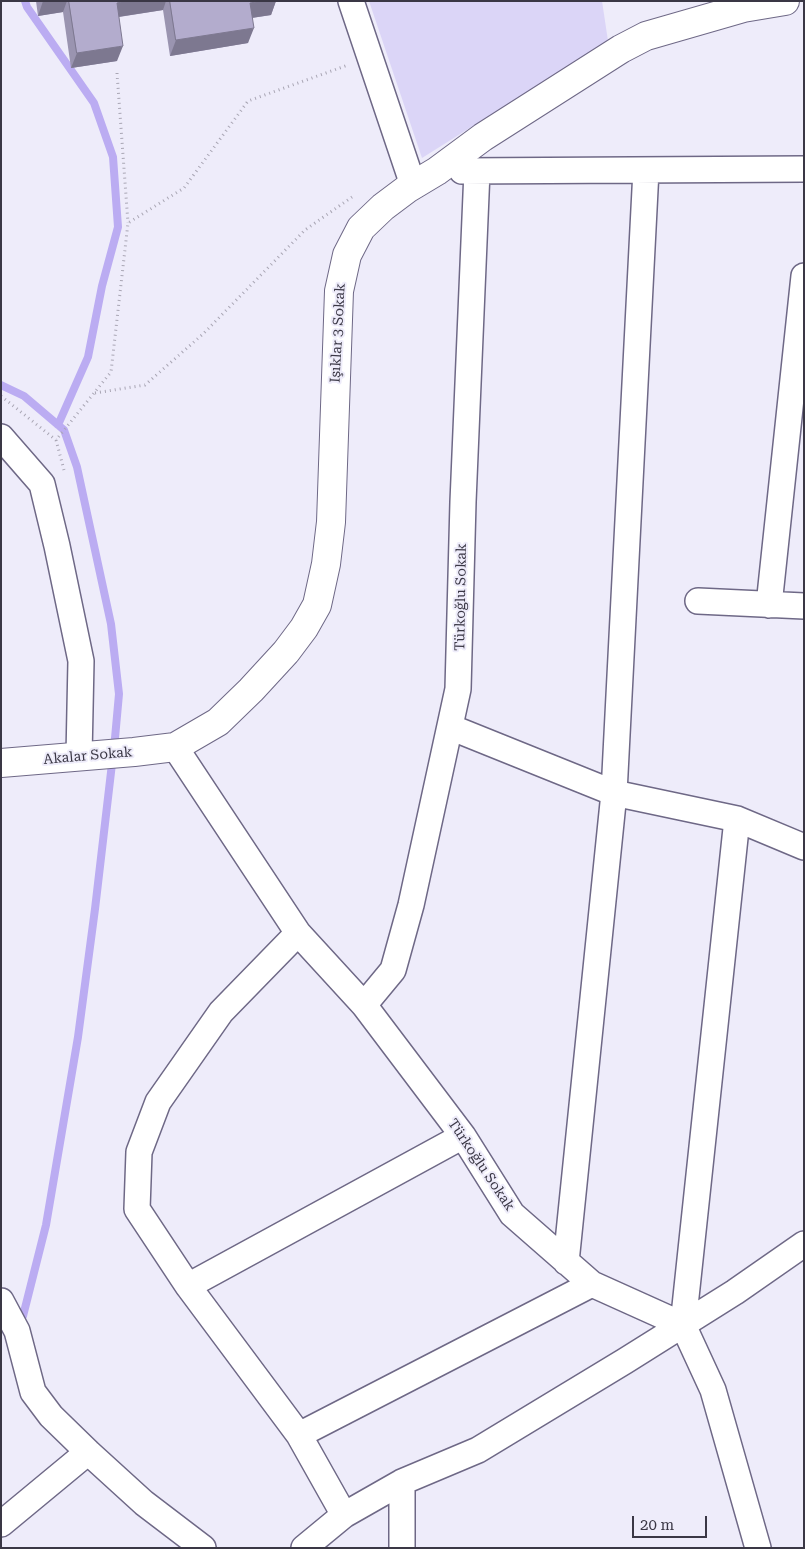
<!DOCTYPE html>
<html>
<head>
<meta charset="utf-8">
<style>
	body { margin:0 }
	#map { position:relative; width:805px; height:1549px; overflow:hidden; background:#eeecfa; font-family:"Roboto Serif",serif }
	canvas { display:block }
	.frame { position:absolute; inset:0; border:2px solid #3a3745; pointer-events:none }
	.scale { position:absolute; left:632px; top:1516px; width:75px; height:22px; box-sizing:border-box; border:2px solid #3a3745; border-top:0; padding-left:6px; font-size:15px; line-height:18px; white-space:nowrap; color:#3a3745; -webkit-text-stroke:4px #eeecfa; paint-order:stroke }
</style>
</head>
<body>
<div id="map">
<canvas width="805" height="1549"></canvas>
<div class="frame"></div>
<div class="scale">20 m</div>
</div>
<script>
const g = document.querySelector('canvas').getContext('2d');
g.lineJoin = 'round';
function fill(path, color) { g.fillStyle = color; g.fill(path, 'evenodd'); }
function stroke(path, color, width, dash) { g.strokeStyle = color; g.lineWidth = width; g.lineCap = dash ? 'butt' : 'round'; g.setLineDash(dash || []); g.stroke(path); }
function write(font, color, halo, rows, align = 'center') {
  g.font = font + ' "Roboto Serif",serif'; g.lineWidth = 4; g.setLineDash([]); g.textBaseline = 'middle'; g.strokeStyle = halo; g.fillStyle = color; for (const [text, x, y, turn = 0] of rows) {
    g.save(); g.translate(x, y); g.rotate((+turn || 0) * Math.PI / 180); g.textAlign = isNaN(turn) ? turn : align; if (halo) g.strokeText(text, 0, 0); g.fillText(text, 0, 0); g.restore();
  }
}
fill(new Path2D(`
	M369,1H602L608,41L422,158Z`), '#dbd5f7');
stroke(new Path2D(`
	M25,1L27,7L94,103L113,157L118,227L102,286L88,357L58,425
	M1,385L24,396L64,430L77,467L111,624L119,694L115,738L95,909L78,1037L46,1225L23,1316`), '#bbacf2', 8);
const street = new Path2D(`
	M351,1L413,185
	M462,171L804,169
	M1,437L42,484L57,546L81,661L79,756
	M698,601L804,606
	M769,605L804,276
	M450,727L614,793L737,819L804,847
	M175,747L298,933L364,1005L463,1136L512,1214L592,1284L683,1325L713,1390L758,1548
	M298,933L221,1012L158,1102L139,1152L137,1209L188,1286L299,1435L344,1515
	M364,1005L393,970L411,905L458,689L463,502L477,171
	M566,1262L614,793L646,170
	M188,1286L463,1136
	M1,1301L17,1331L33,1392L51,1416L88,1452L144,1503L203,1548
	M683,1325L737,819
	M299,1435L592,1284
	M402,1482V1548
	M1,1524L88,1452
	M304,1548L344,1515L402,1482L478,1450L625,1361L735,1292L804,1244`);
const secondary = new Path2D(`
	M1,763L134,752L175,747L218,722L251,690L286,652L304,628L317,605L326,564L331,522L339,291L347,255L361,228L383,207L407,189L437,171L483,137L621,49L646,36L743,8L785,1`);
stroke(street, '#6e6886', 28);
stroke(secondary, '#6e6886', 30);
stroke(new Path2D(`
	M117,73L128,223
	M95,393L145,385L203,334L305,230L352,197
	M1,396L56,440
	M64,470L56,440L111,372L128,223L184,188L248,101L348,65`), '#a9a6b4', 3, [1, 4]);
stroke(street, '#fff', 25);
stroke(secondary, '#fff', 28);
fill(new Path2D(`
	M36,1H276L271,15L252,18L248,43L170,56L163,10L119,17L117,61L71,68L63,12L38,16Z`), '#9a94b0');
fill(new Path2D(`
	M43,1H67L63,12L38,16Z
	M126,1H166L163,10L111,18L117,3Z
	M262,1H276L271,15L244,19L250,3Z
	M254,28L248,43L170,56L176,40Z
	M123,46L117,61L71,68L77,53Z`), '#7d7890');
const building = new Path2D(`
	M69,1H126L117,3L123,46L77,53Z
	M170,1H262L250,3L254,28L176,40Z`);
fill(building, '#b3accd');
stroke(building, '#7d7890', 1);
write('14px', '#3a3745', '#eeecfa', [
	["Işıklar 3 Sokak",338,333,-87],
	["Türkoğlu Sokak",461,597,-89],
	["Akalar Sokak",88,756,-5],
	["Türkoğlu Sokak",481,1165,56]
]);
</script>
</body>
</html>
